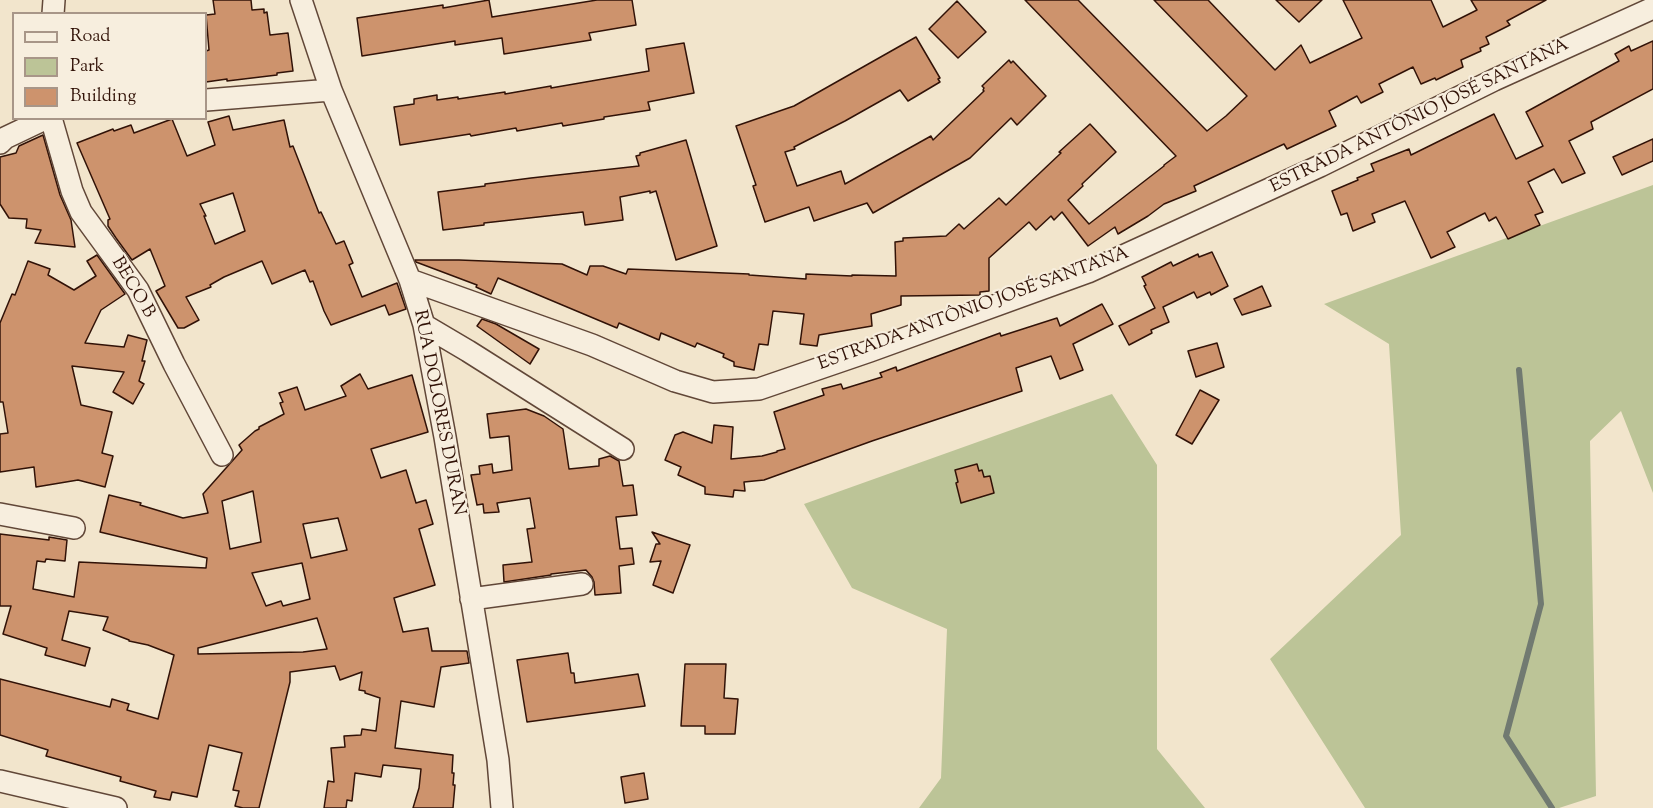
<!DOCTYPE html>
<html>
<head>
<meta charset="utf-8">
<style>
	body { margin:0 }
	#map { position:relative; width:1653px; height:808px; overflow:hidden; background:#f2e5cc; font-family:"Sorts Mill Goudy",serif }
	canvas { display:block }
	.legend { position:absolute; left:12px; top:12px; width:195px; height:108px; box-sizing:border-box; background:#f7eede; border:2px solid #a89688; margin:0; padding:8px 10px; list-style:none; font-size:18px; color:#311207 }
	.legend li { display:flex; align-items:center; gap:12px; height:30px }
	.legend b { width:30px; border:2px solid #a89688 }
</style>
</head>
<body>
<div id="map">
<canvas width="1653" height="808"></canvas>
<ul class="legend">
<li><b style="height:8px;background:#f7eede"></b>Road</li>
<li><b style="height:16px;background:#bcc497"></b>Park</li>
<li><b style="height:16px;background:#cd936d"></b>Building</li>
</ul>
</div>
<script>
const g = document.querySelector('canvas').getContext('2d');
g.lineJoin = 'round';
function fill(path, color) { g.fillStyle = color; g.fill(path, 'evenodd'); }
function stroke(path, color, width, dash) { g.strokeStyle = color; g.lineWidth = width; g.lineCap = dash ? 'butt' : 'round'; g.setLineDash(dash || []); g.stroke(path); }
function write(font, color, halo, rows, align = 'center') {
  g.font = font + ' "Sorts Mill Goudy",serif'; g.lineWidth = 4.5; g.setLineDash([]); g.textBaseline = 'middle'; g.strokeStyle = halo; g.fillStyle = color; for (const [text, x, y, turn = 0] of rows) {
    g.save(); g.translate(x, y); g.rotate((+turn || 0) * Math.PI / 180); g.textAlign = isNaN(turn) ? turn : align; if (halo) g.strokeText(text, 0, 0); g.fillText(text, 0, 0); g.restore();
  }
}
fill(new Path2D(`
	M1653,185V493L1621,411L1590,441L1596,796L1559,808H1365L1270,659L1401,535L1389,344L1324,304Z
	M1112,394L1157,465V749L1205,808H919L941,778L947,629L852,588L804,504Z`), '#bcc497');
stroke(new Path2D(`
	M1519,370L1541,604L1506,736L1552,808`), '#717a71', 6);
const building = new Path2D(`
	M213,0H251L252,10L264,9V13L267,12L270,35L288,33L293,71L277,73V75L227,81V79L206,82V51L209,50L206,15L215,14Z
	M489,0L492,17L597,0H632L636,25L589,33L591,40L504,54L502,38L455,45V41L362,56L357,18L443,5V8Z
	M1025,0H1078L1207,131L1226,116L1247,96L1154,0H1208L1275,70L1301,45L1310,63L1362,38L1343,0H1431L1443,27L1477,10L1471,0H1546L1507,21L1510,25L1486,37L1489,44L1480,48L1481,51L1461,60L1463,67L1436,80L1435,78L1421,84L1413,67L1379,84L1383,92L1361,103L1357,96L1329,111L1336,126L1287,149L1284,144L1194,186L1196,191L1164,204L1148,216L1118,234L1115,227L1088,246L1062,212L1054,220L1051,216L1036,230L1029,222L989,258V291L980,292V295L901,296V305L871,314L872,326L819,335L817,346L800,344L804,314L773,311L768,345L759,344L754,370L734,366V362L723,357L724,354L697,343L695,347L661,333L659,340L619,323L617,328L498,278L491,294L476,287L477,285L416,262L415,260H459L562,264L587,275L590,266H603L626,274L628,269L749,274V275L806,279V274L852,276V275L896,276L895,242L903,241V238L946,236L959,224L964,229L999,198L1006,205L1061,153L1059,152L1090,124L1116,152L1082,184L1083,186L1068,200L1089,224L1164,166V165L1176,156Z
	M1276,0H1322L1299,22Z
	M957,1L986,32L958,58L929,29Z
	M916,37L940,78L938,79L940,82L908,101L900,90L845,121L794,147L795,149L785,152L797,186L841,171L845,184L931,136L933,140L984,91L983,90L984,88L982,86L1009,60L1011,63L1013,61L1046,96L1017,125L1011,118L970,158L873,213L867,203L814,221L809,207L765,222L753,186L756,185L736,126L794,106Z
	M1653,41V89L1591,122L1593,129L1569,141L1585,173L1562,183L1554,169L1528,182L1543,212L1535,215L1540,225L1508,239L1496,217L1489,221L1485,213L1447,232L1455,247L1431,258L1405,201L1372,214L1375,222L1353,231L1347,213L1341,215L1332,191L1358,180L1357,178L1374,171L1371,164L1409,149L1411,155L1494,114L1516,159L1543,146L1526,112L1619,61L1615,54L1629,46L1631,51Z
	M684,43L694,93L648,102L650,110L604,117V119L563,126L562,123L517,131L516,128L471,136L470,134L400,145L394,107L414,104V99L437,95V100L458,97V99L505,92V94L551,86V88L649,71L646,49Z
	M229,116L233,130L284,120L290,147L293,146L319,213L321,212L336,244L344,241L353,263L349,265L362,297L397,283L406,309L389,315L385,305L331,325L324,311L313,281L310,282L305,270L272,284L262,261L224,277L210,285L211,287L186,297L199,320L184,328H178L156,291L165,286L150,249L132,260L116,238L108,226V220L110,219L77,143L113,129L114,131L131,125L134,133L172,119L187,156L215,145L208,122ZM233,193L245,231L215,244L204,216H206L200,204Z
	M43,135L60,195L71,220L75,247L35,243L41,230L26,228L27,219L9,218L0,204V157L16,153L19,146Z
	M1653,139V161L1622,175L1613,157Z
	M686,140L717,246L676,260L656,191L650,193V191L620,197L623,220L585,225L583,212L484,223V225L443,230L438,192L485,186V184L531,178L639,166L636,156L640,155V153Z
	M1212,252L1228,286L1211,295L1210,292L1197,298L1194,292L1163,307L1169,322L1151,330L1152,333L1129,345L1119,326L1155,308L1144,286L1146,285L1142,277L1171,262L1173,266L1198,254L1199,257Z
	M97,255L125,294L101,310L85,343L124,347L128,335L147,340L142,361H145L139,381L144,384L133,404L113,392L124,372L72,366L81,405L112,412L102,453L113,456L105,487L78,480L36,487L34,467L0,472V434L8,433L3,402H0V323L12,294L15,295L28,261L50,269L48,275L74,290L96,276L87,261Z
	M1262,286L1271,306L1242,315L1234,299Z
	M1102,304L1113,324L1073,344L1083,370L1060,379L1051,356L1016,368L1022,391L872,441L764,480L744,482L745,491L734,490L733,497L705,494V487L678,475L681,467L665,460L675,435L683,432L712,443L714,425L733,427L731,459L762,456L777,452V451L785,449L774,412L824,395L822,389L841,384L843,389L882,377L880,373L896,367L897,371L1000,333L1001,336L1057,318L1060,326Z
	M482,319L496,324L539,349L530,364L477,326Z
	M1217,343L1224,367L1196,377L1188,351Z
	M360,374L368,389L412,375L428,432L371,449L381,478L406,470L416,503L426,500L433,524L419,529L435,585L394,598L403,632L428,628L432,651H467L469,663L441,667L434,707L401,701L395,748L453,755L452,773H454L453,785H455L453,808H413L419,788L421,769L383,765L381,777L355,773L352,801L347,800L346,808H324L328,781L334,782L331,748L345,747L344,736L361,735L362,729L376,731L380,698L365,693V691L359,690L362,672L340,680L335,666L290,672V682L259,808H243L235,806L239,791L233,790L242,753L209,745L197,797L172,792L170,800L154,797L156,791L120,781L121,777L46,756L48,750L0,735V679L110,707L112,699L129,704L127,710L158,719L174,655L148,645L129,641V640L103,630L108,617L69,611L62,640L90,648L85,666L45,655L47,648L3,634L11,606H0V534L49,540V537L67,540L65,561L46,559L45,562L37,561L33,589L74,597L79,562L206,568L207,558L100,532L109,495L141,503L140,505L183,518L208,513L203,494L242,450L239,445L255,431L259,429V427L284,414L280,403L283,402L279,393L297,387L305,410L346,396L341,386ZM253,491L261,542L230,549L222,501ZM338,518L347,550L311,558L303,524ZM302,563L310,599L283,606L281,601L266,606L252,573ZM317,618L327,649L303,652L198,654V648Z
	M1200,390L1219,400L1192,444L1176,435Z
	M526,409L544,416L563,429L569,469L599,466V459L610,456L619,461L623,486L633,485L637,515L616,517L620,549L632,548L634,564L619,566L621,593L595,595L594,582L592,577L586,570L551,574V575L504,582L503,565L532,562L527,529L535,528L530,498L497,503L499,512L484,513L483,504L477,505L471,475L480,474L479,466L492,464L493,473L512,470L509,436L490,438L487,414Z
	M977,464L979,471L982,470L984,477L990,476L994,493L961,503L956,483L958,482L955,470Z
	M652,532L690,545L673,593L653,585L661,561L650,562L656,544H660Z
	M568,653L571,673H574L575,683L638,674L645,706L527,722L517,660Z
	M685,664H726L724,698L738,699L735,734H705V726H681Z
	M644,773L648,799L625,803L621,777Z`);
fill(building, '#cd936d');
stroke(building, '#311207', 1.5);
const minor = new Path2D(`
	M301,0L331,90L410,280L424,325L445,437L498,760L502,808
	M53,14L54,0
	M206,100L331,90
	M51,118L72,191L81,212L138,290L174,364L222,455
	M0,143L5,138L47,118
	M410,280L592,345L675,381L713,392L759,389L870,351L1088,272L1320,166L1494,80L1653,8
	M424,325L468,351L623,449
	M0,514L74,528
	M471,599L582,584
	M0,781L116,808`);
stroke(minor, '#614738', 24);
stroke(minor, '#f7eede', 21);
write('18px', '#311207', '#f7eede', [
	["ESTRADA ANTÔNIO JOSÉ SANTANA",1420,117,-26],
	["BECO B",132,288,59],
	["ESTRADA ANTÔNIO JOSÉ SANTANA",974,310,-20],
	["RUA DOLORES DURAN",438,413,79]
]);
</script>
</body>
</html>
